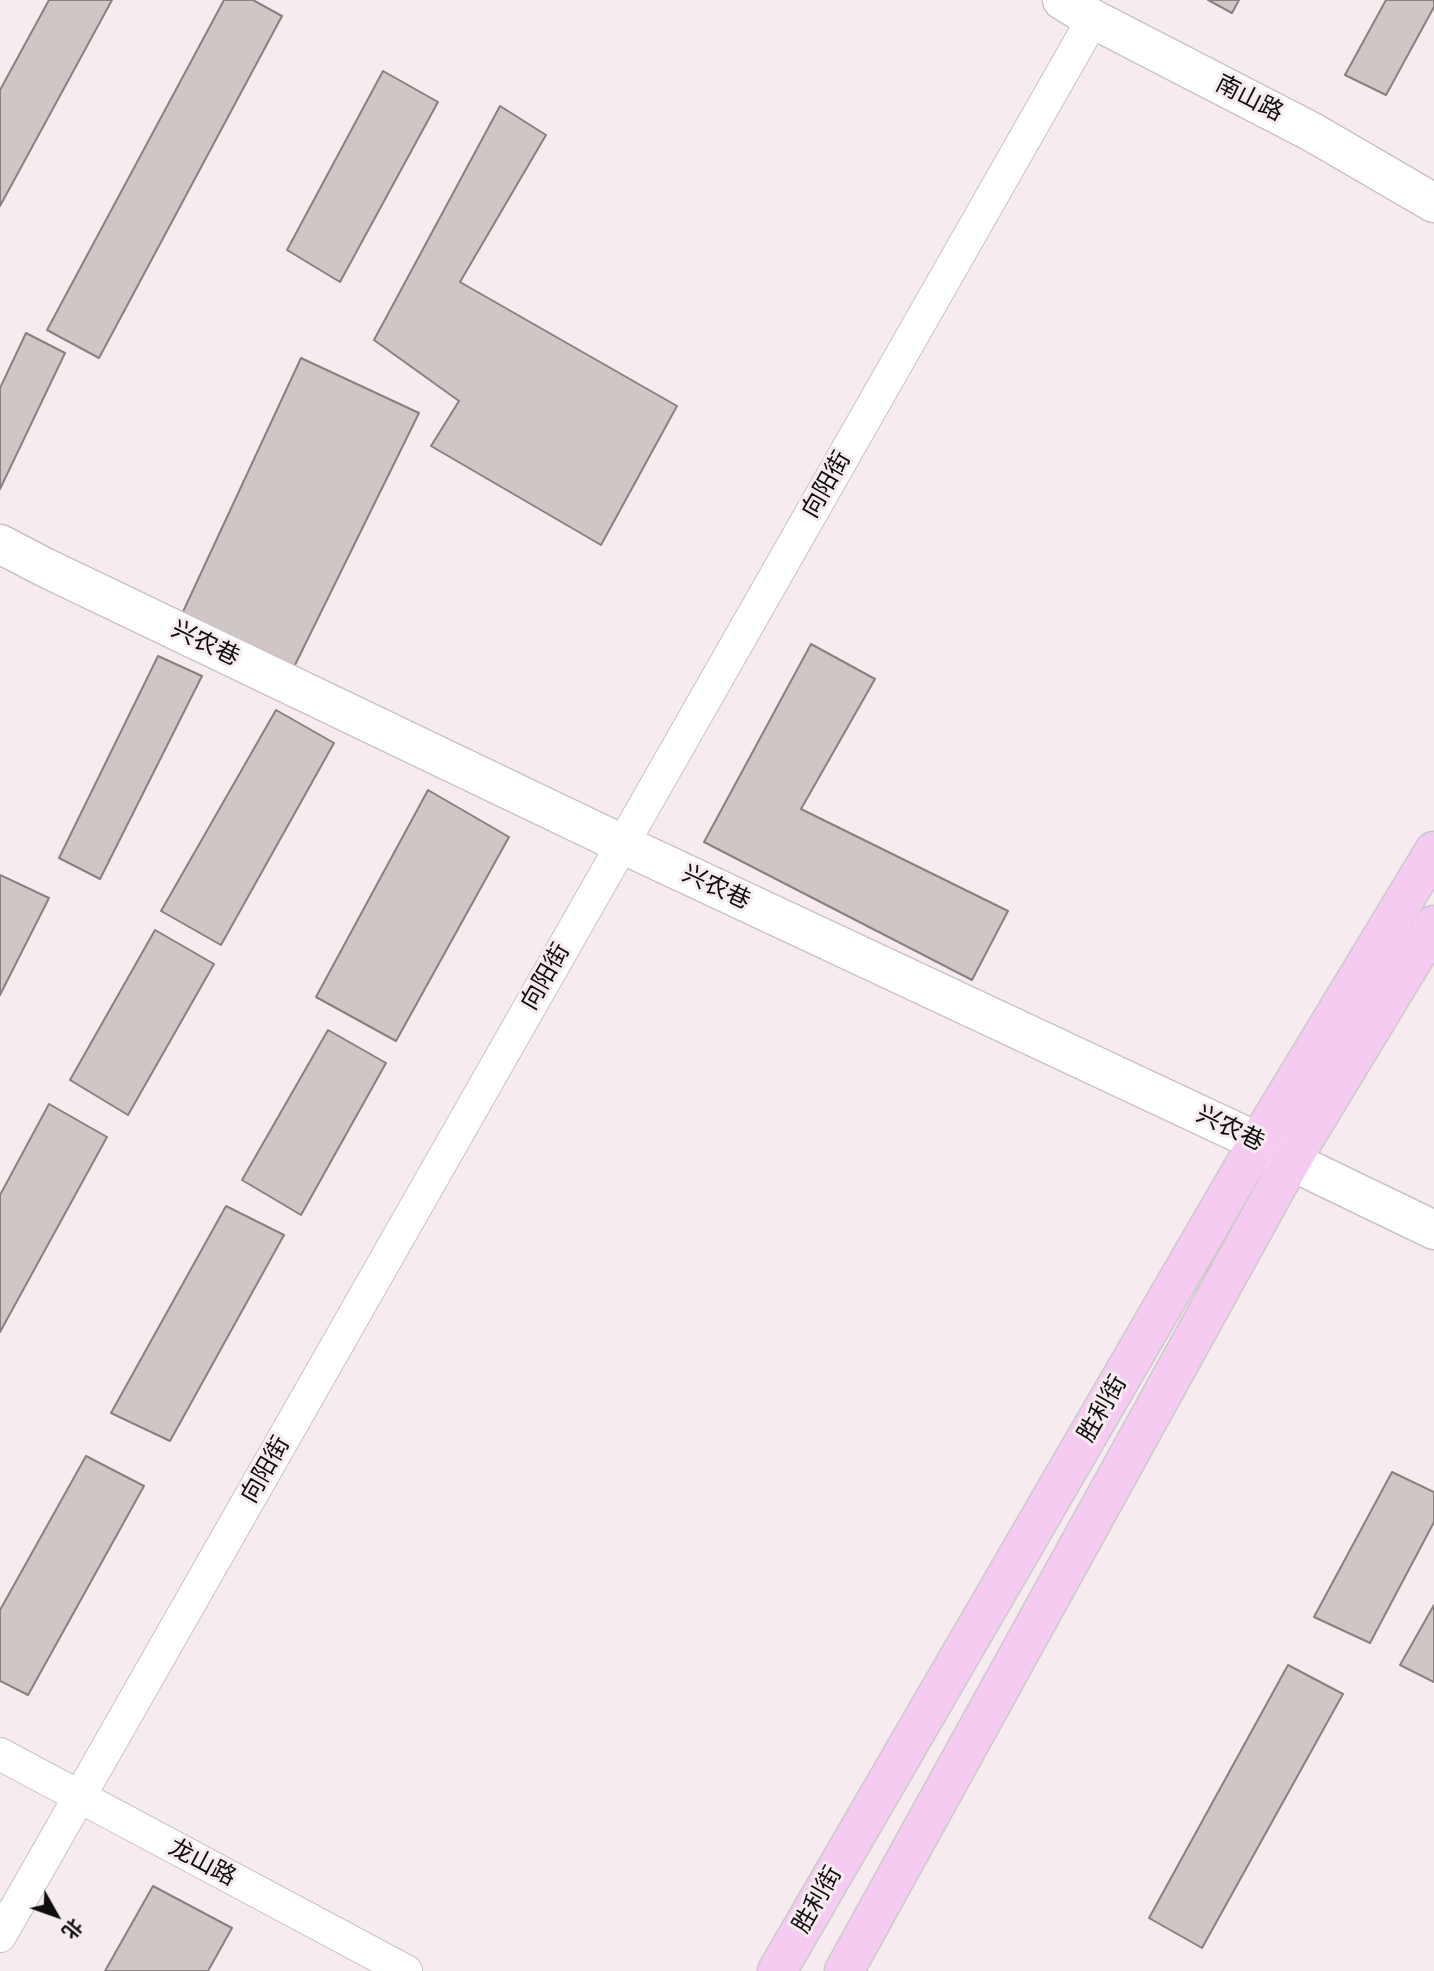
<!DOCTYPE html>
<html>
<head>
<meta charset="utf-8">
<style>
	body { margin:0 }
	#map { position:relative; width:1434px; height:1971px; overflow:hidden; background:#f6ecef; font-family:Arial,"Noto Sans SC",sans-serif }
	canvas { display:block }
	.north { position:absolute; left:21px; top:1880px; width:70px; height:70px; -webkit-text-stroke:5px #f6ecef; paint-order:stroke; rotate:130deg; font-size:19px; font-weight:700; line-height:28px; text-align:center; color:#100d0e }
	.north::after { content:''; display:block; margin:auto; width:24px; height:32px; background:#100d0e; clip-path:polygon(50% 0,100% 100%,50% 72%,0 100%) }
</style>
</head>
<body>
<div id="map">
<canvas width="1434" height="1971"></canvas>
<div class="north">北</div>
</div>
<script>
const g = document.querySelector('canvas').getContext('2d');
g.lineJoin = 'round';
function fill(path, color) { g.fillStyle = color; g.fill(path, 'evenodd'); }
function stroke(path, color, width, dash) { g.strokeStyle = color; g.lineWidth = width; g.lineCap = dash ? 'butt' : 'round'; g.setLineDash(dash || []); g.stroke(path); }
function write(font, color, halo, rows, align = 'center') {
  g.font = font + ' Arial,"Noto Sans SC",sans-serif'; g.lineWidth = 6; g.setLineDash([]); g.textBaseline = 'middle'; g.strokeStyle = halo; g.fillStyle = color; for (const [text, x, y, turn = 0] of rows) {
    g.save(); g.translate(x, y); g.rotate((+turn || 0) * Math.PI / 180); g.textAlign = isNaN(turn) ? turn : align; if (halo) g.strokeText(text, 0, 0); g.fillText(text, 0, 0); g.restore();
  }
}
const building = new Path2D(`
	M49,0H112L0,206V90Z
	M224,0H253L282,16L99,358L47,330Z
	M1208,0H1239L1232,13Z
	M1386,0H1434V7L1386,95L1345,75Z
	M383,71L438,102L340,282L287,250Z
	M500,106L546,135L460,282L677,406L601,545L431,446L459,401L374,340Z
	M26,333L65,353L0,489V388Z
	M301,358L419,413L294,667L181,616Z
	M811,644L875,679L801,809L1008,911L972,980L704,842Z
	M158,656L202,676L100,879L59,858Z
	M276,710L334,743L221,945L161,911Z
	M428,790L509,837L396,1041L316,997Z
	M0,875L49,898L0,995Z
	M155,930L214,964L128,1115L70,1080Z
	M328,1030L386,1063L301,1215L242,1180Z
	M49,1104L107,1137L0,1332V1195Z
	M226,1206L284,1235L170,1441L111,1413Z
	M86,1456L144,1486L28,1695L0,1681V1610Z
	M1392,1472L1434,1492V1522L1370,1643L1314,1617Z
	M1434,1605V1682L1400,1665Z
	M1288,1665L1343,1694L1202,1948L1149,1918Z
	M153,1886L232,1928L208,1971H105Z`);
fill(building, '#d0c6c5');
stroke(building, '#89807f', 2);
const minor = new Path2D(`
	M0,1754L406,1971
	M0,1936L1093,19`);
const tertiary = new Path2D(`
	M1062,0L1093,19L1312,132L1434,203
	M0,544L44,567L622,844L1258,1142L1291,1161L1434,1230`);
const primary = new Path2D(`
	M777,1971L1258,1142L1434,851
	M844,1971L1291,1161L1434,925`);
stroke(minor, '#cbc2c4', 34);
stroke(tertiary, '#cbc2c4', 41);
stroke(primary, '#cacaca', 41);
stroke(minor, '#fff', 32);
stroke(tertiary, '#fff', 38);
stroke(primary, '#f5cbf1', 38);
write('24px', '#100d0e', '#f6ecef', [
	["南山路",1249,99,27],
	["向阳街",827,485,-60],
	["兴农巷",205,644,26],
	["兴农巷",716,888,25],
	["向阳街",546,977,-60],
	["兴农巷",1230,1129,26],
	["胜利街",1103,1409,-60],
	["向阳街",266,1470,-60],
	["龙山路",202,1863,28],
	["胜利街",818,1900,-60]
]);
</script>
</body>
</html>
